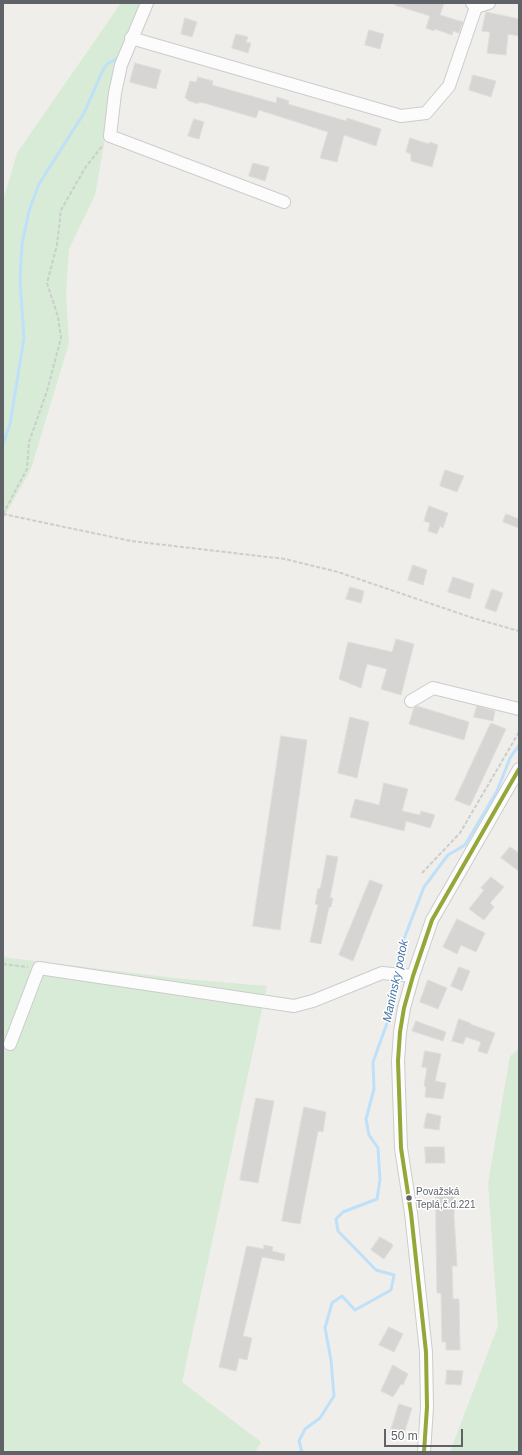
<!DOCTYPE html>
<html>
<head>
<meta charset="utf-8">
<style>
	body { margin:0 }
	#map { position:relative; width:522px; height:1455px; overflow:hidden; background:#efeeea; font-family:Helvetica,sans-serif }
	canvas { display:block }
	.frame { position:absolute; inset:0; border:4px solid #5f6368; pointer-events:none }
	.scale { position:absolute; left:384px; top:1429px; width:79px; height:18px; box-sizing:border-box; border:2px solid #5f6368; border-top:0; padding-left:5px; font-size:12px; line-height:14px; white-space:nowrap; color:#5f6368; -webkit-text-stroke:3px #fff; paint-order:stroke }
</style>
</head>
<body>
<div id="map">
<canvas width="522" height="1455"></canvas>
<div class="frame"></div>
<div class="scale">50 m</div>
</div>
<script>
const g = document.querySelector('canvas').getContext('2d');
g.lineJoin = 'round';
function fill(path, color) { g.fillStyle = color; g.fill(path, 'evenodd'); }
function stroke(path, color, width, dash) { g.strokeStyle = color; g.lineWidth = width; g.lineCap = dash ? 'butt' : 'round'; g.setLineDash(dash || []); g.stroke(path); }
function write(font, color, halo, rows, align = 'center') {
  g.font = font + ' Helvetica,sans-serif'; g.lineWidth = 3; g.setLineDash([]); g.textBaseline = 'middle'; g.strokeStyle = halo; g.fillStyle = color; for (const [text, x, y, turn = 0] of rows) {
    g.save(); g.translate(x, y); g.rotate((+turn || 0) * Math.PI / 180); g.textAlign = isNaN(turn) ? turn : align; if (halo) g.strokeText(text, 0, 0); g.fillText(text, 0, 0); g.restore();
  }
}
fill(new Path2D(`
	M121,3H147L106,133L95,195L69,249L66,293L69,343L31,469L3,519V201L17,153Z
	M3,957L174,978L267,986L182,1382L261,1442L255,1452H3Z
	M519,1049V1452H450L498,1326L488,1183L510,1056Z`), '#d8ebd6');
stroke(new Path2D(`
	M3,444L10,424L24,338L20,281L22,244L29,211L39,184L84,113L103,70L107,64L120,57
	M397,971L402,944L424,887L448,855L465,845L497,791L510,758L519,745
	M302,1452L299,1441L305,1429L320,1418L334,1396L331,1360L325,1328L332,1303L342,1296L355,1310L391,1290L394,1275L376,1270L338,1231L336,1219L343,1212L377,1199L380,1180L378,1148L369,1135L366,1119L374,1089L373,1062L390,1015L397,976`), '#bfe0f9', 3);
const building = new Path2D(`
	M395,3H444L440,15L463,22L459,33L453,31L452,35L435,29L434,31L426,28L430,16L395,5Z
	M486,12L519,19V36L508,34L506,55L487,53L490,32L482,31Z
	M185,18L197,22L192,37L181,34Z
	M369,30L384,34L380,49L365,45Z
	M236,34L248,37L246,42L251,43L248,53L232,48Z
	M135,63L161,70L156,89L130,82Z
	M473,75L496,81L491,97L469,90Z
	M198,77L213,81L212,85L276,103L277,97L289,101L288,104L346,121L347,118L381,129L376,146L344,135L337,162L320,158L328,132L259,110L256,118L204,103L198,102V104L187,100L188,99L185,98L190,81L196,82Z
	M194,119L204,122L199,139L188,136Z
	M410,138L429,144L430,142L438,145L432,167L411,161V154L406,152Z
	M253,163L269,167L265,181L249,176Z
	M445,470L464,476L457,492L440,486Z
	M429,506L448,513L443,528L440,526L437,534L428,531L430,523L424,521Z
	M506,514L519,519V528L503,522Z
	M413,565L427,570L423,585L408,580Z
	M453,577L474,584L470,599L448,592Z
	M350,587L364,591L361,603L346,599Z
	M492,589L503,593L496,612L485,608Z
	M396,639L414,644L401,695L381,689L387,669L367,664L361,688L339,679L348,642L392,652Z
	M417,706L469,722L464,740L409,724L414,708Z
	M477,706L495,711L493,721L474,717Z
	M350,717L369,722L357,778L338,773Z
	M491,723L506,729L470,806L455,800Z
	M281,736L307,740L280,930L253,926Z
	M384,783L408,789L402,811L420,815L421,811L435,815L430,828L406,821L404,831L350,817L355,799L379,805Z
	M510,847L519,853V871L501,858Z
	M327,855L338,857L330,898H333L331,907H329L321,944L310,942L318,905L315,904L318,888L320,889Z
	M491,877L504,887L490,903L494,907L484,920L469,909L484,890L481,888Z
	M370,880L383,885L353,961L339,955Z
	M457,919L485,933L476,952L461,945L457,954L443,947Z
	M459,967L470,971L462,991L451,986Z
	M428,980L447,988L438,1009L420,1002Z
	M459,1019L470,1023V1024L495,1033L487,1054L478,1051L481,1042L466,1037L463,1044L452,1041Z
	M416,1021L446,1032L443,1041L412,1031Z
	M425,1051L441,1054L435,1081L446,1083L443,1099L425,1097L426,1087L424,1086L427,1068L422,1067Z
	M256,1098L274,1101L258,1183L240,1180Z
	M304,1107L326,1112L323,1132L318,1131L300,1224L282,1221Z
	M427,1113L441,1116L439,1130L424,1128Z
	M425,1147H444L445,1163H426Z
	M436,1188H455L454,1216L457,1266H452L453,1299H459L460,1350H446V1342H442L441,1293H437L436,1236Z
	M380,1237L392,1244L393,1246L384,1259L371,1250Z
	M264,1245L273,1247L272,1251L285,1254L284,1261L262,1257L243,1336L252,1338L247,1360L239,1358L236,1371L219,1367L246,1249L247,1246L264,1249Z
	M389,1327L403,1334L394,1352L379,1345Z
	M393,1365L408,1374L403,1385L401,1384L393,1397L381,1391Z
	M447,1370L463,1371L461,1385L446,1384Z
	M399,1404L412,1408L403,1437L390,1433Z`);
fill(building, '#d6d5d3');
stroke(building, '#deddd9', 1);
const minor = new Path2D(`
	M147,3L121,65L115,93L110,136L284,202
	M472,3L476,7L489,3
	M131,38L401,116L426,113L449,86L476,7
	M411,701L433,688L519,709
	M10,1044L39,968L294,1006L313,1001L382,973L413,976
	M424,1452L427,1407L426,1352L411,1213L401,1148L398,1061L400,1032L404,1008L413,976L432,920L519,769`);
stroke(minor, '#cbcccc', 14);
stroke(new Path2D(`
	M3,514L131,541L285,559L338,572L473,618L519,631
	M3,514L27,469L29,442L47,391L61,338L58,317L47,283L57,245L61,210L85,168L103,145
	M422,873L460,833L519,732
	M3,964L28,967`), '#cacfcc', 2, [4, 2]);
stroke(minor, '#fdfcfc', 12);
stroke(new Path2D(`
	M424,1452L427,1407L426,1352L411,1213L401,1148L398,1061L400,1032L404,1008L413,976L432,920L519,769`), '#94a739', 4);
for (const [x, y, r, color] of [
	[409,1198,3.5,"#5f6368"]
]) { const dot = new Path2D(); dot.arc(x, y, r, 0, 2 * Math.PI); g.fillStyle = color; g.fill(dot); stroke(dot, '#fff', 1.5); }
write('10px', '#5f6368', '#fff', [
	["Považská",416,1192],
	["Teplá,č.d.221",416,1205]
], 'left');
write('italic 12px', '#4174aa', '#fff', [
	["Manínsky potok",396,981,-78]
]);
</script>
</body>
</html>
